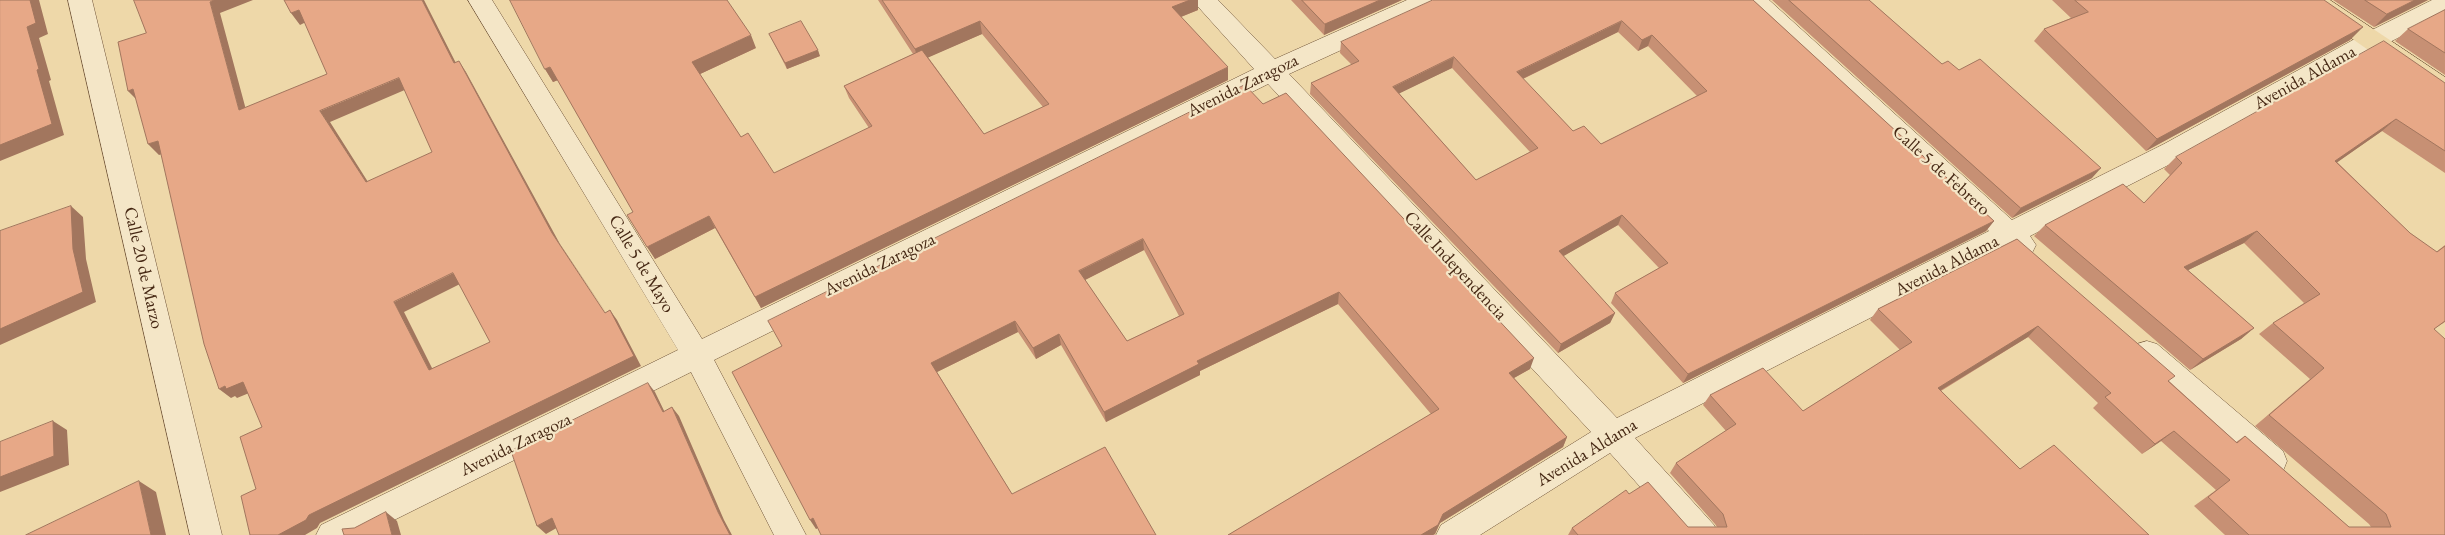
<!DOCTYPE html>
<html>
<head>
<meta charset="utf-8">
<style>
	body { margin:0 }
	canvas { display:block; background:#eed8a9 }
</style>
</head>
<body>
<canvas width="2445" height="535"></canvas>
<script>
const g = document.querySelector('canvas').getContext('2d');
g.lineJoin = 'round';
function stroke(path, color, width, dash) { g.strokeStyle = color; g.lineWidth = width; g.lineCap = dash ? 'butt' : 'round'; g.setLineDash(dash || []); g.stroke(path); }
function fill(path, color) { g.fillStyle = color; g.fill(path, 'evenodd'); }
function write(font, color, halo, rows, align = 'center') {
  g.font = font + ' "EB Garamond",serif'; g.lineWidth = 4.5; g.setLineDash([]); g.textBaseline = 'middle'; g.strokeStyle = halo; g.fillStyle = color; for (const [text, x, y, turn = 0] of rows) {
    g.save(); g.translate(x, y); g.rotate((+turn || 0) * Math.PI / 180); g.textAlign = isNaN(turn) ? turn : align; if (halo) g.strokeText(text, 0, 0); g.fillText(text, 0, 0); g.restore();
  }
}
const minor = new Path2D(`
	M68,0H92L222,535H190Z
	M468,0H492L702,339L1254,69L1192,0H1218L1275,59L1407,0H1441L1437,6L1289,74L1617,418L1989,231L1746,6L1742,0H1769L2012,220L2164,144L2362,35L2432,0H2445V14L2380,47L2182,158L2030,236L2036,245L2032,253C2021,256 2015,256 2007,248L1635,438L1714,525L1719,535H1683L1610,453L1480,535H1436L1441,525L1591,432L1268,84L714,360L806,535H774L691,372L364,535H316L321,525L678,350Z
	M2147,341L2157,344L2283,451L2287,461L2283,471L2272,475L2261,471L2137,362L2133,353L2137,344Z`);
const major = new Path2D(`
	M2301,0H2330L2445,77V99L2436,97L2305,6Z`);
stroke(minor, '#705439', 1);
stroke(major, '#462814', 1);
fill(minor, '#f4e6c7');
fill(major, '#eed8a9');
fill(new Path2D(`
	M878,0H1198V10L1181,17L1228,80L761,308L715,228L655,259L633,212L558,80L553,82L545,69L756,48L700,74L741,137L774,173L869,128L849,98L844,86L913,54ZM982,34L1043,107L984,134L928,57Z
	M1291,0H1402L1324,35Z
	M1753,0L1994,221L1986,231L1683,383L1611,303L1615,293L1659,268L1618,225L1563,256L1615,313L1610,323L1558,353L1310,94L1311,83L1352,65L1340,53L1341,42ZM1618,32L1638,51L1648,46L1697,96L1601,144L1573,131L1523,79ZM1452,68L1530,152L1476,180L1399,93Z
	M1772,0H1869L1942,64L1959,70L2092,178L2012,218Z
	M2052,0H2324L2350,40L2146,151L2034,41L2044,29L2071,18Z
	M2333,0H2428L2374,27Z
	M2445,10V75L2395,41L2408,29Z
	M769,34L820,56L787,69Z
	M2445,83V173L2382,131L2337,162L2410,233L2436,252L2445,245V322L2434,329L2445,535H2225L2194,506L2216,490L2161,441L2142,454L2093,408L2098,403L2028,337L1941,391L2020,469L2149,535H1568L1572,528L1629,494L1688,527H1717L1715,524L1670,473L1676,463L1726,431L1703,405L1710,395L1803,411L1900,350L1870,320L1878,309L2017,239L2169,381L2236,442L2245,436L2349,527H2371L2369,524L2255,426L2310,379L2259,334L2273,323L2304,303L2244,243L2188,270L2254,328L2241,339L2190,370L2034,236L2045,225L2144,203L2170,175L2164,169L2176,157Z
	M1263,104L1530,369L1514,378L1567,437L1563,447L1440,523L1435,534L1433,535H1228L1431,414L1338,304L1200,371V375L1106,422L1061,345L1036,359L1018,332L937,372L1012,494L1156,535L818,528L816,529L782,346ZM1144,250L1179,316L1127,341L1085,280Z`), '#c79074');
fill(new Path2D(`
	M30,0H39L48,34L39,38L51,80L49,81L64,135L0,161V145L37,70L27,27Z
	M214,0H253L220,13L249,121L239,110L210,2Z
	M422,0H424L462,75L454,63Z
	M1190,0H1198V10L1173,20L1172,7Z
	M1380,0H1402L1324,35L1325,24Z
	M2415,0H2428L2374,27L2387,14Z
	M299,10L308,21L300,25L291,13Z
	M980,21L982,34L918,62L915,49Z
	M1622,21L1618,32L1514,83L1517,72Z
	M2363,27L2350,40L2146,151L2157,139Z
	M751,35L756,48L698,75L692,62Z
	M1652,35L1648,46L1638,51L1642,40Z
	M818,50L820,56L787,69L785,63Z
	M1454,57L1452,68L1392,97L1393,87Z
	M459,61L466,72L560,244L613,323L552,233Z
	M550,67L558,80L553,82L545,69Z
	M1228,67V80L761,308L755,297Z
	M399,78L407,89L330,122L375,193L366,182L320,111Z
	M133,89L139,102L128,91Z
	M2396,119L2382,131L2322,173L2335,161Z
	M158,141L169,152L159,155L148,144Z
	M2101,168L2092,178L2012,218L2021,208Z
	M71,206L83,217L86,259L96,302L0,345V329Z
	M1622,215L1618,225L1555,261L1559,251Z
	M709,216L715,228L655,259L647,247Z
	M1994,221L1986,231L1683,383L1688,374Z
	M2257,231L2244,243L2172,278L2184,267Z
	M1143,239L1144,250L1081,282L1079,271Z
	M453,273L462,283L404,312L438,380L429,370L394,302Z
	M1339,292L1338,304L1200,371V375L1106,422L1104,412L1197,361Z
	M610,310L617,320L641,366L320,523L317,528L305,535H278L309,515Z
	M1615,313L1610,323L1558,353L1561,344Z
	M1015,321L1018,332L935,373L931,363Z
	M2038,326L2028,337L1928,398L1938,388Z
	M2254,328L2241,339L2190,370L2203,359Z
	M1059,334L1061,345L1036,359L1033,348Z
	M1534,358L1530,369L1505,383L1509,373Z
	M243,382L254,391L237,398L235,396L231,398L219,389L225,386Z
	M648,383L655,392L669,421L663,412Z
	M672,407L679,416L724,520L732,535H730L718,512Z
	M53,421L67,430L69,465L0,492V477Z
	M2174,431L2161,441L2142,454L2155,444Z
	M1567,437L1563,447L1440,523L1435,534L1433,535H1421L1443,514Z
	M139,481L156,492L166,535H151Z
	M386,512L397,521L401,535H392Z
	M552,518L560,526L546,534L537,526Z
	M813,518L819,527L816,529L810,520Z`), '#a2765e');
const building = new Path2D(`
	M0,0H30L36,23L27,27L39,69L37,70L52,124L0,145Z
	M134,0H214L210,2L239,110L327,74L299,10L291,13L284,0H422L454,63L459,61L552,233L605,313L610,310L634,356L309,515L306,520L278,535H250L241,496L256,489L240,437L262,427L243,382L226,389L225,386L219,389L204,344L158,141L148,144L133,89L128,91L118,42L146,33ZM399,78L432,152L366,182L320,111ZM453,273L490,342L429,370L394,302Z
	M510,0H727L751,35L692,62L741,137L748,133L774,173L872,126L844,86L922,50L984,134L1049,104L980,21L915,49L882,0H1190L1172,7L1228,67L755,297L709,216L647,247L627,215L633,212L550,67L545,69Z
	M1302,0H1380L1325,24Z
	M1433,0H1753L1994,221L1688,374L1615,293L1668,263L1622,215L1559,251L1615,313L1561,344L1311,83L1359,61L1341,42ZM1622,21L1642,40L1652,35L1707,91L1601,144L1584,126L1573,131L1517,72ZM1454,57L1538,148L1476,180L1393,87Z
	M1789,0H1869L1942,64L1948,61L1959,70L1980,59L2101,168L2021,208Z
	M2075,0H2324L2363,27L2157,139L2044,29L2088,12Z
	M2365,0H2415L2387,14Z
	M2445,10V53L2408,29Z
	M801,21L818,50L785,63L769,34Z
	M2384,41L2445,83V151L2396,119L2335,161L2410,233L2437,252L2445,246V321L2434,329L2445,339V535H2249L2208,497L2230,480L2174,431L2155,444L2105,397L2111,393L2038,326L1938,388L2020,469L2054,445L2149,535H1578L1572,528L1626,490L1629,494L1648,482L1688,527H1727L1723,514L1676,463L1736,424L1710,395L1763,368L1803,411L1912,342L1878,309L2017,239L2175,376L2168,381L2237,443L2245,436L2349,527H2391L2386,514L2269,415L2324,368L2273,323L2320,294L2257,231L2184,267L2254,328L2203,359L2045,225L2123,184L2144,203L2182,163L2176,157Z
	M1245,85L1263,104L1286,93L1534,358L1509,373L1567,437L1443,514L1438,525L1421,535H1228L1439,409L1339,292L1197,361L1199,364L1104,412L1059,334L1033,348L1015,321L931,363L1012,494L1105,447L1156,535H821L813,518L810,520L732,372L782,346L768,321ZM1143,239L1184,314L1127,341L1079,271Z
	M71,206L73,249L83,292L0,329V231Z
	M648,383L663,412L672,407L718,512L730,535H559L552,518L537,526L511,451Z
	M53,421L54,456L0,477V442Z
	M139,481L151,535H26Z
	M386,512L392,535H344L342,529L354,528Z`);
fill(building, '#e7a887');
stroke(building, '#a2765e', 1);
write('18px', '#462814', '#f4e6c7', [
	["Avenida Aldama",2305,78,-29],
	["Avenida Zaragoza",1243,86,-26],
	["Calle 5 de Febrero",1941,171,42],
	["Calle 5 de Mayo",641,264,59],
	["Avenida Zaragoza",880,265,-26],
	["Calle Independencia",1455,266,47],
	["Avenida Aldama",1947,266,-27],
	["Calle 20 de Marzo",143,268,77],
	["Avenida Zaragoza",516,445,-26],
	["Avenida Aldama",1587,453,-31]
]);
</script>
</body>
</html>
